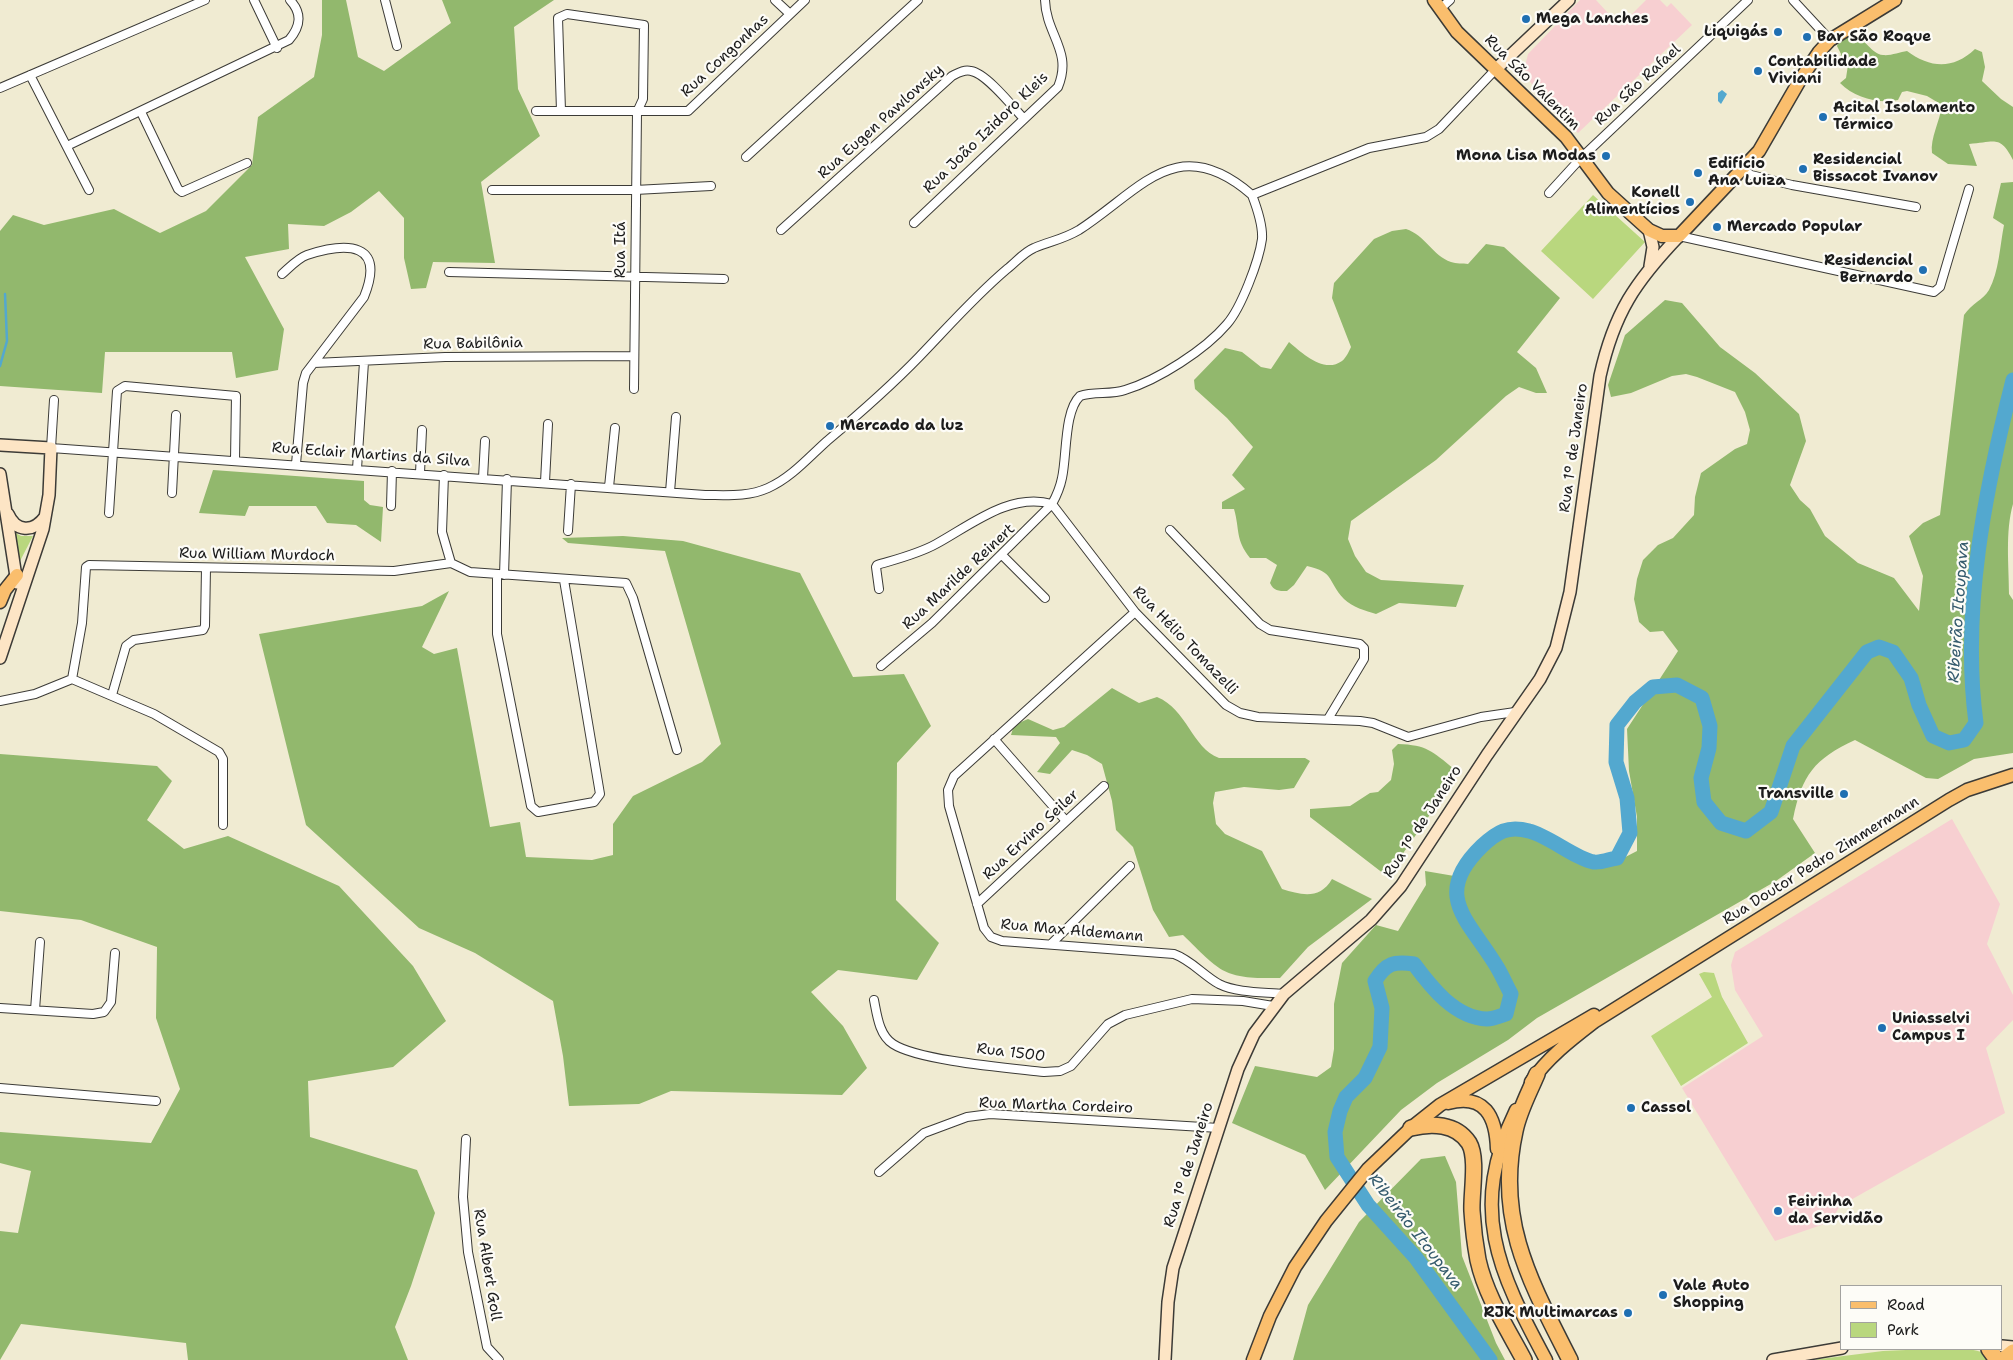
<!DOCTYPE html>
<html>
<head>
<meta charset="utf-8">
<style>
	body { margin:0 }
	#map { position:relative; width:2013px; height:1360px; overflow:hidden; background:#f0ebd2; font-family:"Shantell Sans",sans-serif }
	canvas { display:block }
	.legend { position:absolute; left:1840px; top:1285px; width:162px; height:65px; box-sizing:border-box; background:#fdfcf7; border:1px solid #a3a29f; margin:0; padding:6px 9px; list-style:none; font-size:15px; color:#1c1c1c }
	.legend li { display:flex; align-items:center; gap:10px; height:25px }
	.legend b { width:25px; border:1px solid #a3a29f }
</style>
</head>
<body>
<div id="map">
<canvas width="2013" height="1360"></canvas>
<ul class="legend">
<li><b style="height:6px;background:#fabe6d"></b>Road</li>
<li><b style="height:14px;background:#b9d77e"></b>Park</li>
</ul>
</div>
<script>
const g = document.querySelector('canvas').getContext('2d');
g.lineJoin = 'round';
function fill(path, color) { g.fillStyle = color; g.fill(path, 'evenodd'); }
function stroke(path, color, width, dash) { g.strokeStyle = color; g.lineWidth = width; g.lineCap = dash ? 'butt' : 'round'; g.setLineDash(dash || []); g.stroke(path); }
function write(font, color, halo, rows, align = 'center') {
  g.font = font + ' "Shantell Sans",sans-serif'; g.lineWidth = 4.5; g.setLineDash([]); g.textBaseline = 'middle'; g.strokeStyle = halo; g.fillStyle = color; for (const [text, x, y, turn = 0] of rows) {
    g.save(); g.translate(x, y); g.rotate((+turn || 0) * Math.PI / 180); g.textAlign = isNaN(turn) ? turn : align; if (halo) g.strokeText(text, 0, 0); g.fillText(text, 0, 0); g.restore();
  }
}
fill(new Path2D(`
	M1580,0H1596L1620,26L1646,0H1660L1667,7L1671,3L1692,25L1578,133L1531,83L1525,73V66L1528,54Z
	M1952,819L2000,904L1987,944L2013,995V1020L1986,1048L2005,1113L1840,1206L1830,1222L1775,1241L1682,1088L1763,1036L1735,990L1731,965L1735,952Z`), '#f7cfd1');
fill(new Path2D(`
	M1593,195L1645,242L1593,299L1541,251Z
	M14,532L21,536H33L20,561Z
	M1704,972L1714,973L1722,997L1748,1043L1681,1086L1651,1036L1712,997L1699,974Z
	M1929,1349C1947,1350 1981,1344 1993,1360H1812L1883,1351Z`), '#b9d77e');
fill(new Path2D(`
	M322,0H346L358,57L384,71L451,23L442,0H554L514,27L518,89L540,136L481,182L495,263L433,262L426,288L411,289L404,258V218L379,191L351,212L324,226L288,224L289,249L245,257L284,329L278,370L236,378L232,352H105L102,393L0,386V231L13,215L44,225L114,209L160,233L206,211L252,165L258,117L314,77L322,35Z
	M1854,34C1865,38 1871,54 1883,55C1890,56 1900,52 1907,51C1930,68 1953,70 1975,49L1982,52L1985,67L1982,81L2001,99L2013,107V160C2000,135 1996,142 1969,144L1977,166L1948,164L1932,153C1930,138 1940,121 1942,105L1927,96L1907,91L1902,92L1898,100C1878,104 1855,98 1840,83L1846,78L1848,65L1840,59L1841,54L1837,46L1839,41Z
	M2013,182V504C2005,532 2009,565 2009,594L2013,600V753L1974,759L1938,779L1926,778L1855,740C1814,759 1802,775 1793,819L1815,853L1776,881L1537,1018L1508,1040L1437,1083L1401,1110L1325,1190L1305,1155L1232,1123L1255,1066L1317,1077L1331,1067L1334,1049V1004L1342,963L1376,925L1398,931L1426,885L1425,871L1466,878C1474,848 1502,827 1533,837C1547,842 1558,853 1571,859C1581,863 1593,865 1604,868L1637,851V817L1629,771L1627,729L1678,651L1663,631L1650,632L1639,622L1634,599L1637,579L1643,560L1658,545L1673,538L1694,515L1695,497L1701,473L1735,449L1747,444L1750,430L1745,412L1735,392L1697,377L1686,374L1672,376L1631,393L1611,397L1608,385L1625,335L1665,300L1682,303L1720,347L1755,373L1799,414L1806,441L1790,485L1800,500L1810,509L1825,536L1858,563L1894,578L1919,611L1923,576L1909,536L1923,523L1940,515L1964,315C1972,303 1983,300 1989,290C1999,272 2000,245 2004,225L1993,218L2001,183Z
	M1406,229C1425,235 1433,256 1451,262C1456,264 1463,263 1468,264L1486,244L1504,247L1560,298L1517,352L1536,368L1547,393H1536L1519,387L1506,396L1436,460L1351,521L1348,539L1355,556L1366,572L1381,580L1464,585L1456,607L1399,603L1376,614C1366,611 1352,607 1344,599C1327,581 1335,572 1307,566L1294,585L1287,591C1278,591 1274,591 1270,583L1277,565L1266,558H1250C1235,539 1240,530 1234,509H1222V502L1245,489L1232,475L1253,447L1227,418L1195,389L1194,380L1225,348L1242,352L1261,367L1271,369L1289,342C1302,353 1324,374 1342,361C1346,358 1349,351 1351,347L1332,298L1334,283L1374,239L1392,231Z
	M213,470L364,481V500L370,505L383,507L381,542L356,525L327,523L316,506H249L245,516L199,513Z
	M623,536L683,541L800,573L853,677L904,674L931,726L897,763L896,900L939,943L917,980L838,970L811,992L843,1026L867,1068L842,1095L671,1091L639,1104L569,1106L563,1056L553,1001L475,953L419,928L306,825L259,634L422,606L449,591L422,647L434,654L457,648L490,827L520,822L526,857L592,860L613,855V824L633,796L702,762L721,744L665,551L568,543L562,538Z
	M1112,688L1139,703L1157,697C1187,709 1192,748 1219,758H1305L1310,761L1294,788L1279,790L1244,787L1215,792L1213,803L1216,824L1225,834L1262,851L1282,889C1301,895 1320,900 1332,879L1372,899L1308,947L1280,978C1223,979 1222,973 1183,935L1169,937L1153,910L1133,847L1116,830L1112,801L1102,764L1087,755L1072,750L1050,774L1037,772L1060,743L1056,737L1011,735L1014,725L1028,719L1053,730L1064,727Z
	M1398,744C1427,745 1432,751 1454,769C1439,809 1409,841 1388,877L1310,817V809L1350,806L1370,793L1378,792L1391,780L1394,764L1392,750Z
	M0,754L157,766L172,781L147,820L184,849L228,836L339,886L413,966L446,1021L393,1067L308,1081L310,1137L417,1170L435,1213L411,1286L395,1327L408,1360H188L186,1343L21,1324L0,1360V1231L18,1233L31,1171L0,1163V1132L151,1143L180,1089L156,1018L157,947L81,920L0,911Z
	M1445,1156L1456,1182L1462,1256L1496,1343L1505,1360H1293L1308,1305L1359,1222L1421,1159Z`), '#92b86d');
fill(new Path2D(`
	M1722,90L1727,94L1721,104L1718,101V93Z`), '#53a8cf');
stroke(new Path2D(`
	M0,366L7,341L5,294`), '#53a8cf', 2.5);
stroke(new Path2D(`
	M1490,1360L1416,1258L1368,1205L1337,1157L1335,1132L1340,1111L1346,1097L1365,1078L1380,1047L1382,1008L1375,981C1386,963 1394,961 1414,964C1431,987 1455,1018 1487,1019C1493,1019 1500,1016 1506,1014L1511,994C1506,985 1502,975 1497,967C1470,921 1430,896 1482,846C1497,832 1508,825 1529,831C1549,836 1576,859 1594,862C1601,863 1610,859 1617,858L1630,833L1627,798L1616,762L1617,725L1635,702L1653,687L1677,685L1702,698L1710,726L1709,748L1701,778L1704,802L1721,823L1746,831L1771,812L1793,746L1867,652L1879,647L1893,652L1911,678L1919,705L1933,736L1949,743L1964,740L1976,723C1961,609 1985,490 2013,380`), '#53a8cf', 15);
const street = new Path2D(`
	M254,0L277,48
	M385,0L397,46
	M775,0L790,14
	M1793,0L1830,40
	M1440,9L1450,0
	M30,75L89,190
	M0,88L205,0
	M536,111H688L805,0
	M561,111L558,18L567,14L644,25L643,99L637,112L634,389
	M141,112L178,189L182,192L247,163
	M67,146L289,40C300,27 303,14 290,0
	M746,157L918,0
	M1743,169L1751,175L1792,185L1916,207
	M492,190H635L711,186
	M1549,193L1581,158L1748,0
	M914,223L1058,87C1073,51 1046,35 1045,0
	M781,230L952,76C958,73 964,69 971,71C986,73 1013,107 1024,119
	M1679,236L1934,292L1940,287L1969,189
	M449,272L724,279
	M282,274C289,268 298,258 307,255C347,242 386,242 364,297L306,373L303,383L296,464
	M314,363L445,357L633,356
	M54,400L51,448L705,495C727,495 748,497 768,488C791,478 809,457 827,441C859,414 890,387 919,357C948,327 975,296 1007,269C1015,263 1024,252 1034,248C1050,241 1062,240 1079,230C1141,190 1177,130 1252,195L1369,148L1426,137L1439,129L1495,70
	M357,469L364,362
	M420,473L422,430
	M444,475L442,532L451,563
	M483,478L485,441
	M545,482L548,424
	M609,487L615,428
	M670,492L676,417
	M172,493L176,415
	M1052,504L1135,612L1226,705L1240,713L1258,717L1360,721L1373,723L1408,737L1481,717L1515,712
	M391,506L392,471
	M109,513L117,391L125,386L236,396L235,460
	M1170,530L1260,624L1270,630L1360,644L1364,648V659L1328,719
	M568,531L571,484
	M1002,555L1045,598
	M451,563L470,572L626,583L633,598L677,750
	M497,574V634L531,806L538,812L594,802L600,794L564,580
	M504,575L507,479
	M879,589L876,567L877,565C897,559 918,554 936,544C971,525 1010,492 1052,504
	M1135,612L954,776L948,790L949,806L984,928L991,937L1002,941L1174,954C1191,960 1203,975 1219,984C1237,993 1264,992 1284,994
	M881,666L932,623L1052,504C1057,495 1060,488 1062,478C1067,456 1064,411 1080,396C1094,391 1111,395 1125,390C1158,380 1205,350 1227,324C1241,308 1259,261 1262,239C1263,225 1257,208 1252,195
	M72,679L82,623L86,567L89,565L394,571L451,563
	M112,695L126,646L134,640L203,630L205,626L206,568
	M0,701L35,694L72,679L154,714L219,752L223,759V825
	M994,739L1066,821
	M977,904L1104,786
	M1051,944L1130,866
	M874,1000C877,1015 879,1035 893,1044C919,1061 1010,1068 1044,1072L1060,1071L1071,1066L1108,1024L1125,1015L1192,999L1243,1001L1273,1006
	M0,1008L93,1014L104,1012L111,1002L115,953
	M35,1010L40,942
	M0,1088L156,1101
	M466,1139L463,1197L468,1252L487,1347L499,1360
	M879,1172L924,1133L967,1117L990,1114L1219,1128`);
const secondary = new Path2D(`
	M1495,70L1569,0
	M1649,230L1653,247L1650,266
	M0,445L51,448L49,495L43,529L0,658
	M0,474L17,583
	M8,514C16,532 33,533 45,517
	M2002,1346L2013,1347
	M1165,1360L1168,1302L1173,1268L1238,1069L1254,1034L1284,994L1371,920L1401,886L1487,755L1540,679L1556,648L1570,592L1600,376C1614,313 1635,282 1679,236
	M1773,1360L1842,1348`);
const primary = new Path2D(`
	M1434,0L1457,32L1566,137L1608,193L1649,230L1662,236H1679L1759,151L1800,80L1819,52L1830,40L1895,0
	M0,602L5,590L17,575
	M1531,1082C1547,1058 1572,1039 1594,1022L1949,800L1967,790L2013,775
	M1448,1103C1485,1093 1496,1117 1497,1149
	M1516,1110C1468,1209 1498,1271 1546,1360
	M1253,1360L1270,1316L1295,1267L1326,1221L1368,1169L1411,1128L1440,1105L1594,1015`);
const highway = new Path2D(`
	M1537,1074C1529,1093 1519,1111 1515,1131C1495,1221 1531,1283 1570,1360
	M1411,1128C1431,1123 1456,1123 1469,1143C1478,1158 1471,1194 1472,1211C1473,1227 1475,1244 1478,1260C1486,1296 1507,1328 1524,1360
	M1989,1349L1997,1360
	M2003,1360L2013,1352`);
stroke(street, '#3c3b37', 10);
stroke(secondary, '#3c3b37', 14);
stroke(primary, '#3c3b37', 15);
stroke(highway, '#3c3b37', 18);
stroke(street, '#fff', 8);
stroke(secondary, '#fde5c5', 11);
stroke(primary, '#fabe6d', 12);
stroke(highway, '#fabe6d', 15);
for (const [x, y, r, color] of [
	[1526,19,5,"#1f6fb2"],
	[1778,32,5,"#1f6fb2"],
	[1807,37,5,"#1f6fb2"],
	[1758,71,5,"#1f6fb2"],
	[1823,117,5,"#1f6fb2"],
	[1606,156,5,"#1f6fb2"],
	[1803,169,5,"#1f6fb2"],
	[1698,173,5,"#1f6fb2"],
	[1690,202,5,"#1f6fb2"],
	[1717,227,5,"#1f6fb2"],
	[1923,270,5,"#1f6fb2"],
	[830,426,5,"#1f6fb2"],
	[1844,794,5,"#1f6fb2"],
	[1882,1028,5,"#1f6fb2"],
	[1631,1108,5,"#1f6fb2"],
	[1778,1211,5,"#1f6fb2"],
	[1663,1295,5,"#1f6fb2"],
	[1628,1313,5,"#1f6fb2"]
]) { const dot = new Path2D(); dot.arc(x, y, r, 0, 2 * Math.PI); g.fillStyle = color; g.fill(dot); stroke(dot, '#fdfcf7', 2); }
write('bold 15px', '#1c1c1c', '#fdfcf7', [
	["Mega Lanches",1536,19],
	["Liquigás",1768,32,"right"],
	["Bar São Roque",1817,37],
	["Contabilidade",1768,62],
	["Viviani",1768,79],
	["Acital Isolamento",1833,108],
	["Térmico",1833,125],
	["Mona Lisa Modas",1596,156,"right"],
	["Residencial",1813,160],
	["Bissacot Ivanov",1813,177],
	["Edifício",1708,164],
	["Ana Luiza",1708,181],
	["Konell",1680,193,"right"],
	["Alimentícios",1680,210,"right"],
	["Mercado Popular",1727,227],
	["Residencial",1913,261,"right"],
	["Bernardo",1913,278,"right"],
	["Mercado da luz",840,426],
	["Transville",1834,794,"right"],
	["Uniasselvi",1892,1019],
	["Campus I",1892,1036],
	["Cassol",1641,1108],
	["Feirinha",1788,1202],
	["da Servidão",1788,1219],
	["Vale Auto",1673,1286],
	["Shopping",1673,1303],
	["RJK Multimarcas",1618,1313,"right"]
], 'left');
write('15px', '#1c1c1c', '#fdfcf7', [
	["Rua Congonhas",725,56,-43],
	["Rua São Valentim",1532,83,45],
	["Rua São Rafael",1638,85,-43],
	["Rua Eugen Pawlowsky",881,122,-42],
	["Rua João Izidoro Kleis",986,133,-44],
	["Rua Itá",621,250,-90],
	["Rua Babilônia",473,344,-1],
	["Rua 1º de Janeiro",1574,448,-82],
	["Rua Eclair Martins da Silva",371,455,4],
	["Rua William Murdoch",257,555,1],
	["Rua Marilde Reinert",959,577,-43],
	["Rua Hélio Tomazelli",1185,641,46],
	["Rua 1º de Janeiro",1423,822,-57],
	["Rua Ervino Seiler",1031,835,-43],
	["Rua Doutor Pedro Zimmermann",1821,861,-32],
	["Rua Max Aldemann",1072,931,5],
	["Rua 1500",1011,1053,7],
	["Rua Martha Cordeiro",1056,1106,2],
	["Rua 1º de Janeiro",1189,1165,-72],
	["Rua Albert Goll",487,1265,81]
]);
write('italic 16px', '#355b6d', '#fdfcf7', [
	["Ribeirão Itoupava",1959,612,-86],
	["Ribeirão Itoupava",1415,1232,52]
]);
</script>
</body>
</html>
